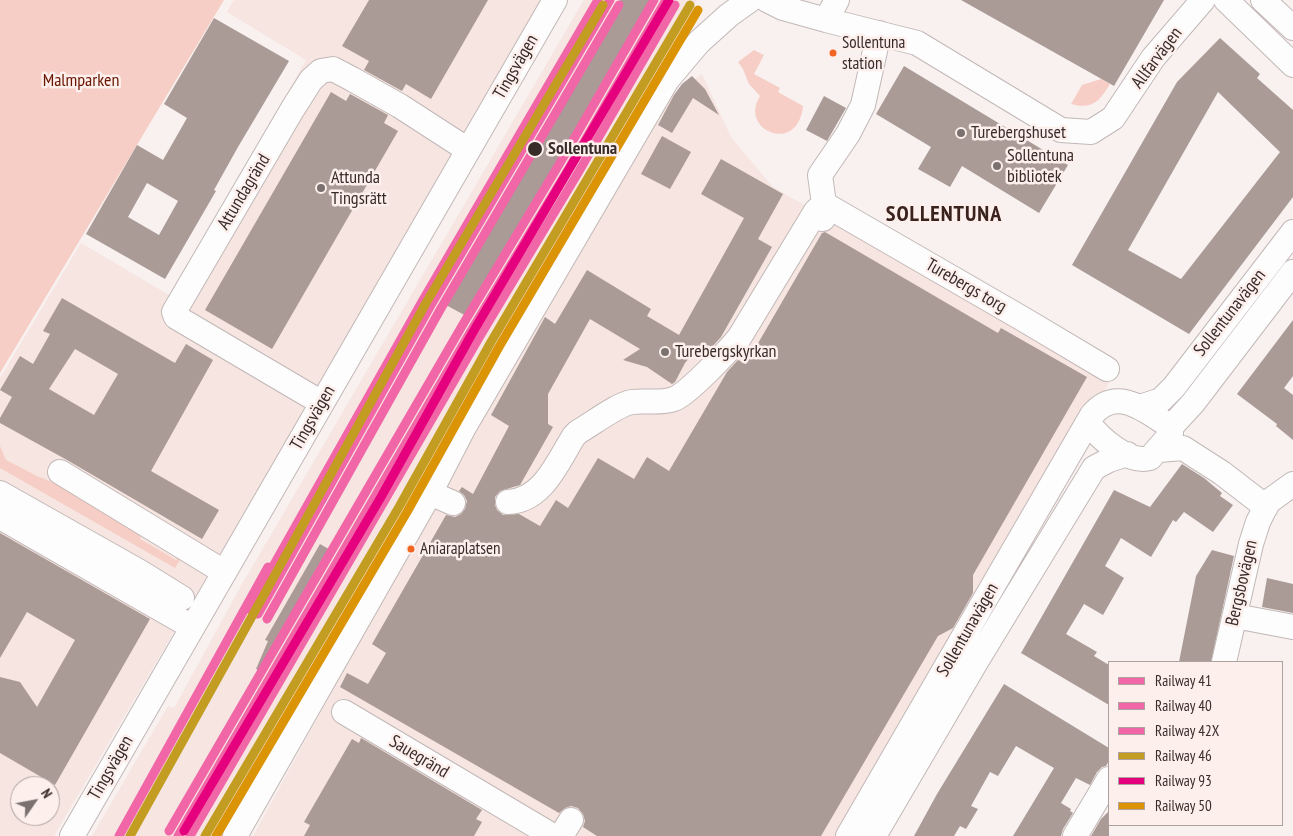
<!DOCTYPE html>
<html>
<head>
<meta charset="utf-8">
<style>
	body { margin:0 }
	#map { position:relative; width:1293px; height:836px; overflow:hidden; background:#f8f1f0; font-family:"PT Sans Narrow",sans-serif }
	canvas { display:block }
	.legend { position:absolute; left:1108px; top:661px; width:175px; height:165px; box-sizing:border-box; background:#fcefec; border:1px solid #aea19e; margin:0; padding:6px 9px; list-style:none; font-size:15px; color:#382c29 }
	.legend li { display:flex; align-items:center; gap:10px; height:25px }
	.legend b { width:25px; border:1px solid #aea19e }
	.north { position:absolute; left:10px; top:776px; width:50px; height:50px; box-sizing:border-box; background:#fcefec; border:1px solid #aea19e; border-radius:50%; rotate:57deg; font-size:14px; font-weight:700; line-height:20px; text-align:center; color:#382c29 }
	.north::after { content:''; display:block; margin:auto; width:18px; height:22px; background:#7b716f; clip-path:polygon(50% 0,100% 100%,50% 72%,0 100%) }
</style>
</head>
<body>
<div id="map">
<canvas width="1293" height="836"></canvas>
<ul class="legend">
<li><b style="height:6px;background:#f166a7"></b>Railway 41</li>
<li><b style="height:6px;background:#f166a7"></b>Railway 40</li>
<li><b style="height:6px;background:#f166a7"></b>Railway 42X</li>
<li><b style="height:6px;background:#c39d21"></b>Railway 46</li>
<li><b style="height:6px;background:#e5007d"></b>Railway 93</li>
<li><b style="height:6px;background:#da9406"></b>Railway 50</li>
</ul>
<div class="north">N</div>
</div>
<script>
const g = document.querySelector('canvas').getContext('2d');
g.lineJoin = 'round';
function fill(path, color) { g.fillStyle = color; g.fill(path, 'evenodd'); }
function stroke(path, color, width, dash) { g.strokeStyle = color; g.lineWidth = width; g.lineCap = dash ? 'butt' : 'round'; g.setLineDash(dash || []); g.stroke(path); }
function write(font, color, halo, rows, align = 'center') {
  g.font = font + ' "PT Sans Narrow",sans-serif'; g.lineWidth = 5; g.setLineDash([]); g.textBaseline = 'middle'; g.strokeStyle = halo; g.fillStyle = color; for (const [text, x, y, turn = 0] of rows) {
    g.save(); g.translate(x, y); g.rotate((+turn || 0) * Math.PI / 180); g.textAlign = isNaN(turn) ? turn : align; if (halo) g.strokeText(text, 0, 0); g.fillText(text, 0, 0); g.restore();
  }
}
fill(new Path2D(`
	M234,0H546L54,836H0V378L81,243L171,296L306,60L227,12ZM20,786H50V816H20Z
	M584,0H697L212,836H92L168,706L174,708L242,584Z
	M702,74L731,137L773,187L1110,381L845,836H253L541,308L670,97Z`), '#f6e5e1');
fill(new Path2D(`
	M0,0H224L0,373Z
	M754,50L764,55L754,74L780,88L778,92L803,106C798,156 738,130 760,96L749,84L743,69L738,62Z
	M1101,79L1110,84C1100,101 1092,110 1071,104L1082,85Z
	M0,446L6,460L37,476L62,486L142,533L140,539L176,560L180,553L183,555L175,568L0,468Z`), '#f6cec5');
fill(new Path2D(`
	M369,0H488L431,99L406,84L402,91L364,70L369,61L342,46Z
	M620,0H655L470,318L444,304Z
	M961,0H1164L1114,86Z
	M214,18L289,61L238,147L214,190L216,191L165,279L86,234L137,145L163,160L187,118L164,104ZM147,183L178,201L159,235L128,217Z
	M1220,38L1260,74L1257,78L1293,110V197L1189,334L1072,265L1177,82ZM1218,92L1280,152L1181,279L1128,250Z
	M904,66L1068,165L1039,213L962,166L950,187L918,169L931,147L876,114Z
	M692,76L705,89L719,115L693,98L672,133L658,125L674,95L682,84Z
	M331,92L346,101L350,94L388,115L384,123L398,131L272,349L205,310Z
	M824,96L846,108L827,141L806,130Z
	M662,136L691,152L670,189L641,174Z
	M721,159L783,194L758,239L772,247L721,337L712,347L708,345L691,356L685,363L675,382L672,384L647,367L623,360L640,349L590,319L548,394V424L553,427L520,485L500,491L495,497V505L497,510L503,515L519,514L540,526L556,500L568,508L598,458L634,479L647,457L669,471L727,372L738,360L746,364L822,233L825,232L998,333L1001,328L1087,377L973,575V593L953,628L938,636L821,836H597L583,827L585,821L583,814L578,808L571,806L565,808L559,813L340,687L347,673L368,684L386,653L372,644L446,515L455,517L461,514L465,509L467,501L464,495L459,491L462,487L473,494L509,426L491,415L545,317L555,324L587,270L651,309L647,316L679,335L744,218L701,194Z
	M62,298L175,363L186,344L213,360L151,471L219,510L202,539L67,460L0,423V418L12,397L0,390L20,356L33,364L50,334L43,331ZM75,349L118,374L94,415L49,389Z
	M1293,320V376L1284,388L1293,395V440L1276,426L1277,424L1237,394Z
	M1182,464L1204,478L1222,493L1220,496L1233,505L1213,532L1184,512L1176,522L1173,520L1151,557L1121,538L1105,566L1124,578L1103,615L1084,604L1066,634L1097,652L1094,656L1109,665V705L1021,653L1114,490L1150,507Z
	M0,533L150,619L55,785L0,753V677L20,682L37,707L75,640L27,612L0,658Z
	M320,544L334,552L265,673L256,669L268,641L265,640Z
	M1212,550L1234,556L1211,662H1179L1196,576Z
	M1267,578L1293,584V613L1262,607Z
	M1004,684L1109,748V761L1106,766L1102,767L1097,772L1090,785L1076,778L1061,803L1071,809L1070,811L1073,813L1063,829L1061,836H1013L1054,768L1016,746L998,776L990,772L971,806L978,809L966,829L960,826L954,836H914L937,794Z
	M361,738L482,810L476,819L482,822L474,836H304L310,825L304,822L352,739L359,743Z
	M1109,811V836H1091L1101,819Z`), '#aa9b97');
const minor = new Path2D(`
	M767,0L783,8L826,20L917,43L1061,130L1091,132L1113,118L1153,58L1203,0
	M1226,0L1293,65
	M1263,0L1293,28
	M826,20L837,0
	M824,204L1023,319L1107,369
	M823,219L824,204L820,175L848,134L863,105L879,33
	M322,403L176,317L174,312L292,110L311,80L321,71L333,69L352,79L400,106L468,150
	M1140,407L1161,400L1174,387L1293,232
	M1088,423C1101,439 1128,464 1150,458L1171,434V427L1193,403L1293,272
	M1159,450L1183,448L1222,473L1266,507
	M60,472L224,572
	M0,493L140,572L182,598
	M430,493L453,503
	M508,502C543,501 558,461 574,436L578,432C592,424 618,404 632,402C646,400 660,404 674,399C689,393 728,351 739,338L816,211L824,204
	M0,517L192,627
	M1235,616L1293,627
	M1224,662L1251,544L1258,522L1268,502L1293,484
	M344,712L553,836
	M72,836L555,0
	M235,836L430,493L463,429L667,80L699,42L729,15L750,0
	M561,836L571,820
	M848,836L1092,415C1117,385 1146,411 1171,427
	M874,836L976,662L1094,468L1109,460L1127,454
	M1075,836L1109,779`);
stroke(minor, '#c1b8b7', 26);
stroke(minor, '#fefdfd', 24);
stroke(new Path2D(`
	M258,614L431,305L610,0
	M119,836L268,567
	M178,836L471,331L569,168L666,0`), '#f166a7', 9);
stroke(new Path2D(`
	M267,619L440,310L619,5
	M190,836L480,336L578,173L675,5`), '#f166a7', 9);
stroke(new Path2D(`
	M249,609L423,300L598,0
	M169,831L462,326L560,163L654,0`), '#f166a7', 9);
stroke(new Path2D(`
	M130,836L426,303L603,5
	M205,836L399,507L491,342L690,5`), '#c39d21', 9);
stroke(new Path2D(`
	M184,831L381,497L473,332L669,0`), '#e5007d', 9);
stroke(new Path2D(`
	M216,836L407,512L499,347L698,10`), '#da9406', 9);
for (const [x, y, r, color] of [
	[833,53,4.5,"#f26522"],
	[961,133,5,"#7b716f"],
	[535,149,8,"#382c29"],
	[997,166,5,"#7b716f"],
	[321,188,5,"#7b716f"],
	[665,352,5,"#7b716f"],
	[411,549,4.5,"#f26522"]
]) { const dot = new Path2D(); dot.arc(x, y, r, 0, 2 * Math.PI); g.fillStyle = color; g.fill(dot); stroke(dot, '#fcefec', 2); }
write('17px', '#382c29', '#fcefec', [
	["Sollentuna",842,43],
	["station",842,64],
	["Aniaraplatsen",420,549]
], 'left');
write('18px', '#382c29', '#fcefec', [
	["Allfarvägen",1157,58,-53],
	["Tingsvägen",516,67,-60],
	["Attundagränd",244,192,-59],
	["Turebergs torg",966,286,30],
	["Sollentunavägen",1230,313,-52],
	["Tingsvägen",313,418,-60],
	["Bergsbovägen",1242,583,-77],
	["Sollentunavägen",968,630,-60],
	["Sauegränd",419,757,31],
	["Tingsvägen",111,768,-60]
]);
write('18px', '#6b1501', '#fcefec', [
	["Malmparken",81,81]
]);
write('18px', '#382c29', '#fcefec', [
	["Turebergshuset",971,133],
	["Sollentuna",1007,156],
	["bibliotek",1007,177],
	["Attunda",331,178],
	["Tingsrätt",331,199],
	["Turebergskyrkan",675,352]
], 'left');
write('bold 18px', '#382c29', '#fcefec', [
	["Sollentuna",548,149]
], 'left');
g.letterSpacing = '1px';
write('bold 22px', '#3a221d', '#fcefec', [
	["SOLLENTUNA",944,215]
]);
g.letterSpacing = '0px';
</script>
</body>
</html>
